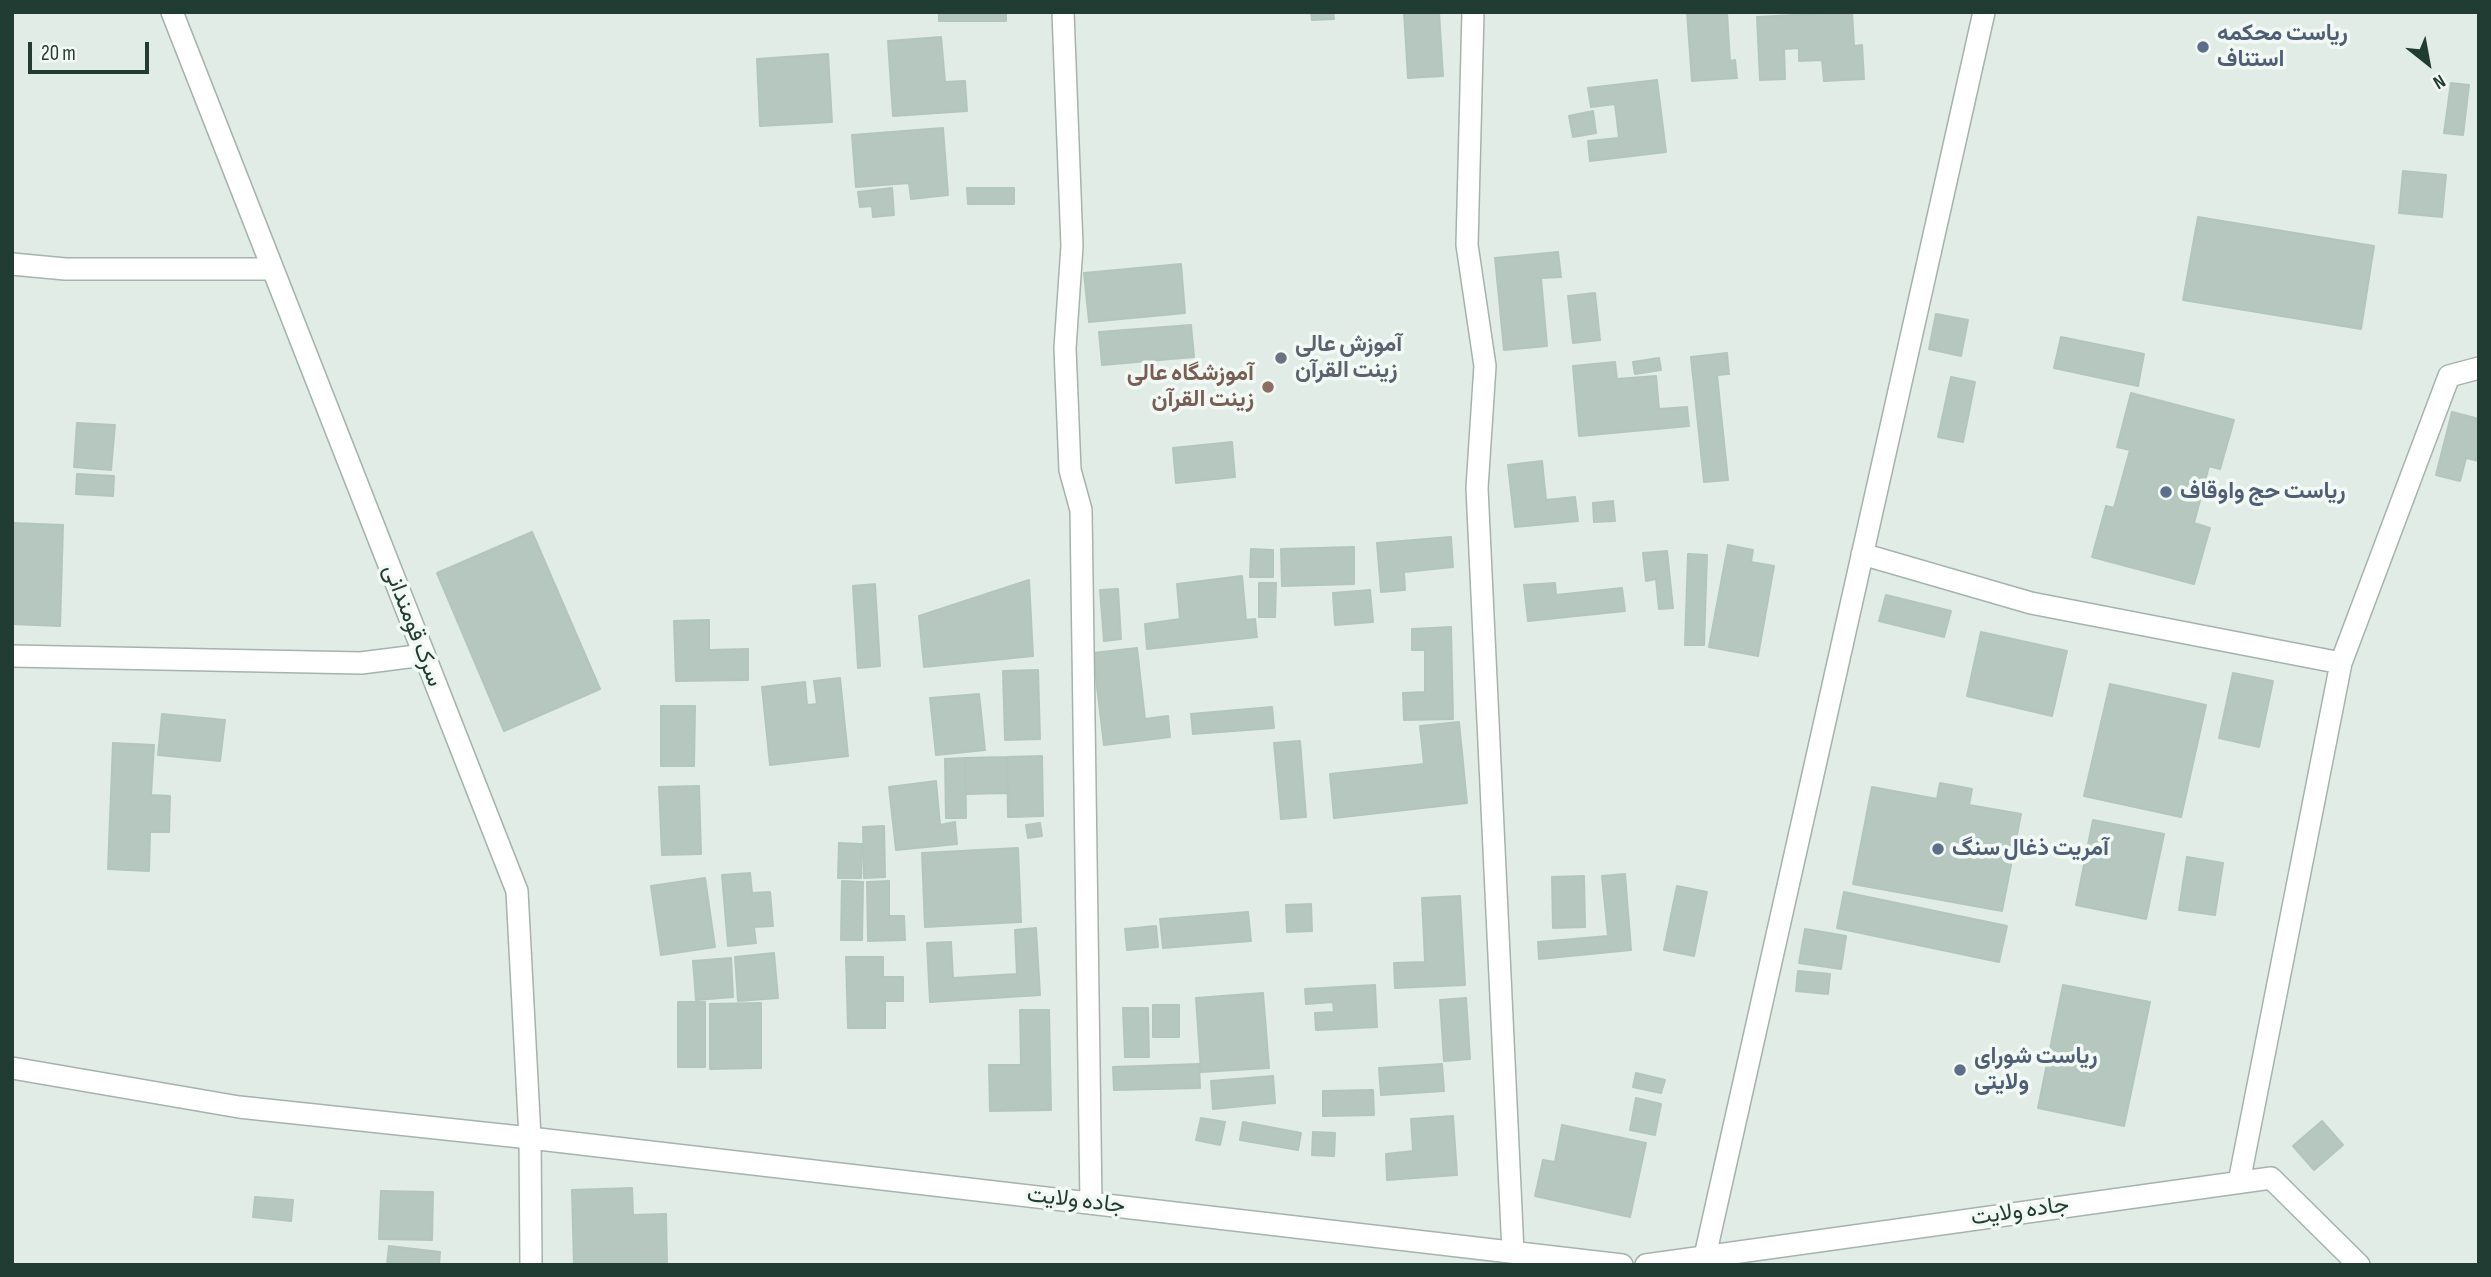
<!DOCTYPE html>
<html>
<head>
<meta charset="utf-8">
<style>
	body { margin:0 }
	#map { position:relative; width:2491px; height:1277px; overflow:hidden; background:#e1ece6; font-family:"Sofia Sans Condensed",sans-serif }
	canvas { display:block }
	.frame { position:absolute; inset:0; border:14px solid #213d33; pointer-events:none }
	.north { position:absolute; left:2393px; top:28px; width:70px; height:70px; -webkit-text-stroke:5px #f2f9f5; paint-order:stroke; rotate:149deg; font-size:19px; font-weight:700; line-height:28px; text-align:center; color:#213d33 }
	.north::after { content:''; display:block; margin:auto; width:24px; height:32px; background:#213d33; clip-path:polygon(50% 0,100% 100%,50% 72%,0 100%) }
	.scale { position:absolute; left:28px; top:42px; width:121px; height:32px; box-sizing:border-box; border:4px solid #213d33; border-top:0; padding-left:9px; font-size:21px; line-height:24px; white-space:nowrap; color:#213d33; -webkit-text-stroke:5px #f2f9f5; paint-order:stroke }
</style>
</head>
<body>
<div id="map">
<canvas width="2491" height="1277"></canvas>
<div class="frame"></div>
<div class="north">N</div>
<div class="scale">20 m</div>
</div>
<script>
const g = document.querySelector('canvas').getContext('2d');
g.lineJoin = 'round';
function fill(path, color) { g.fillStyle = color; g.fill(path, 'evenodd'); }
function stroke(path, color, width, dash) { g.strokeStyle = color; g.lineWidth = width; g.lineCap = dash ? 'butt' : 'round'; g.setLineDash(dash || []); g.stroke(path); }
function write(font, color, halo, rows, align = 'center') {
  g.font = font + ' "Sofia Sans Condensed",Vazirmatn,sans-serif'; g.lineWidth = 7; g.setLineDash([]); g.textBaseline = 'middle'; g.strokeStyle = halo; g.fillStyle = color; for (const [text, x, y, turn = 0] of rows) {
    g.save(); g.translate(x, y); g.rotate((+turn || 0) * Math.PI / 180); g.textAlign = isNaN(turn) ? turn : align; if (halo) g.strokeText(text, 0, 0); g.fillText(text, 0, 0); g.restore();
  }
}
const building = new Path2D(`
	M939,12H1006V21H939Z
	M1311,12H1333L1334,19L1312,20Z
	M1404,12H1439L1443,76L1408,78Z
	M1687,12H1737L1727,13L1730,61L1735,60L1737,78L1692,81Z
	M1852,12L1854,46L1862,45L1864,79L1824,81L1822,60L1799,61V48L1784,49L1785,79L1760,80L1757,17Z
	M941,37L945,82L965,81L967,111L893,116L888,41Z
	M828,54L832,122L760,126L757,59Z
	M1657,80L1666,152L1590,161L1588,141L1619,138L1615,104L1591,107L1588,88Z
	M2451,83L2469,85L2463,135L2444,133Z
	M1593,111L1596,133L1573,137L1569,116Z
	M943,128L948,195L911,199L909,183L856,187L852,135Z
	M2403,171L2446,175L2442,217L2399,213Z
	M892,188L894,215L873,217L872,206L860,207L858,192Z
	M967,188H1014V204H968Z
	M2198,217L2374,246L2361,329L2183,300Z
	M1558,252L1561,277L1541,278L1547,346L1504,350L1495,258Z
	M1181,264L1185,313L1089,322L1084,273Z
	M1595,293L1600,340L1573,343L1568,296Z
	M1936,314L1968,320L1961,356L1929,349Z
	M1191,325L1194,357L1102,365L1099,332Z
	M2061,337L2144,354L2138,386L2054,368Z
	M1727,353L1729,374L1717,375L1728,480L1704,482L1691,357Z
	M1659,358L1661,370L1635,374L1633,362Z
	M1615,362L1617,379L1656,376L1659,409L1687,407L1689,426L1579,436L1573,366Z
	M1951,377L1975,382L1963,442L1938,437Z
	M2131,393L2234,420L2220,469L2209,466L2194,523L2210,528L2194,584L2092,557L2106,506L2114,508L2130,450L2117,447Z
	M2452,412L2479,419V461L2466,458L2460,481L2436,475Z
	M77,423L115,425L111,470L74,467Z
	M1232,442L1235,477L1176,483L1173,448Z
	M1542,461L1546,500L1575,497L1578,521L1515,527L1508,465Z
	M77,474L114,476L113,496L76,494Z
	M1613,501L1615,521L1594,522L1593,503Z
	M12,523L63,525L60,626L12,624Z
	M532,532L600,689L504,731L437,573Z
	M1451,537L1453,567L1404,572L1405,590L1381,592L1377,543Z
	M1728,545L1753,550L1751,562L1774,566L1758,656L1709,647Z
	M1354,547V584L1282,586L1281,549Z
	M1251,549L1273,550V577H1250Z
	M1667,551L1673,608L1659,609L1656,579L1646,581L1643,553Z
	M1688,554L1707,555L1704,645H1685Z
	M1242,576L1246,620L1255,619L1257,637L1147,649L1145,624L1180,619L1177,584Z
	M1029,580L1033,656L924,667L919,616Z
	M1259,583H1276L1275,617H1259Z
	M1555,583L1556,595L1622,588L1625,611L1528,621L1524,585Z
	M875,584L880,666L858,668L853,586Z
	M1118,589L1121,639L1104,641L1100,590Z
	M1370,590L1373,622L1335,625L1333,593Z
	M1886,595L1951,611L1944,637L1879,621Z
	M709,620V650L748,649V680L676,681L674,621Z
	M1451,627L1453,719L1404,720L1403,693L1425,692V650H1412V629Z
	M1981,632L2067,651L2052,716L1967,696Z
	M1137,648L1145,719L1168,716L1170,737L1104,745L1093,653Z
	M1038,670L1040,739L1005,740L1003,671Z
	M2233,673L2273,681L2259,747L2219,738Z
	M840,678L848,756L770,765L762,687L805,682L807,705L817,704L814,681Z
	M2110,684L2206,705L2181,817L2084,796Z
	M979,694L985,750L936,755L930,698Z
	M661,706H695L694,766H661Z
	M1272,707L1274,728L1193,734L1191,714Z
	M162,714L225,720L220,761L158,755Z
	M1459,722L1467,803L1334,818L1330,774L1424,764L1420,726Z
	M1300,741L1306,817L1281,819L1274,743Z
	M113,743L154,745L151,795L170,796L169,832H150L149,871L108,869Z
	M1042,756L1043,816L1008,817L1007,757Z
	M1007,757L1008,793L966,794L965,758Z
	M965,758L966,818H946L945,759Z
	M936,781L940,825L955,822L957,844L896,850L889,787Z
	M1940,783L1972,789L1969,805L2021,814L2002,911L1853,884L1872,787L1937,799Z
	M699,786L701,854L662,855L659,787Z
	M2093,820L2164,834L2146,919L2076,905Z
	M1040,823L1042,836L1028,838L1026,825Z
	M884,826L885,877L864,878L863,827Z
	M839,843L862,844L861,878H838Z
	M1018,848L1021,922L925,927L922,853Z
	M2187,857L2223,863L2215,915L2179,910Z
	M750,873L752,893L770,892L773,926L754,927L756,943L728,946L722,875Z
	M1625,874L1631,950L1539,959L1538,942L1608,936L1602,876Z
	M1584,876L1585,927L1553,928L1552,877Z
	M705,878L715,947L661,955L651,886Z
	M842,881L863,882L862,940H841Z
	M889,881V916H904L905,940L868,941L867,882Z
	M1677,886L1707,892L1694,956L1664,950Z
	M1844,892L2007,926L1999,962L1837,928Z
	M1460,896L1465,985L1395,988L1394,963L1425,962L1422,898Z
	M1311,904L1312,931L1287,932L1286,905Z
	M1248,912L1251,941L1163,948L1160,919Z
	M1156,926L1158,947L1127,950L1125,929Z
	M1036,928L1040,995L930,1002L927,943L951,942L953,978L1017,974L1015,930Z
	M1805,929L1846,936L1841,969L1799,963Z
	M774,953L778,998L738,1001L735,957Z
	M846,957H883V977H903V1001H885V1028H848Z
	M731,958L733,997L696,1000L693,961Z
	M1798,971L1830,974L1828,994L1796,991Z
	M1375,985L1377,1027L1316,1030L1315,1013L1334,1012L1333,1002L1306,1004L1305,989Z
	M2063,985L2150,1002L2124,1126L2038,1108Z
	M1263,993L1269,1068L1201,1072L1196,998Z
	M1466,998L1470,1059L1444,1061L1440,1000Z
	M678,1002H705V1067H678Z
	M761,1003V1068L710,1069V1004Z
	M1153,1005H1179V1037H1153Z
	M1123,1008H1148L1149,1057H1125Z
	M1020,1010H1049L1051,1110L990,1111L989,1065H1021Z
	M1199,1064L1200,1088L1114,1090L1113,1067Z
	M1442,1064L1444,1091L1381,1095L1379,1068Z
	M1636,1073L1665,1080L1661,1093L1633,1087Z
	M1273,1076L1275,1103L1213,1109L1211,1081Z
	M1373,1090L1374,1115L1323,1116V1091Z
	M1636,1098L1661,1104L1655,1135L1630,1130Z
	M1453,1116L1457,1175L1387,1180L1386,1154L1413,1151L1411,1119Z
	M1201,1118L1225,1122L1220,1145L1196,1140Z
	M2322,1121L2343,1145L2314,1170L2293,1146Z
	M1243,1122L1301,1133L1298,1150L1240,1140Z
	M1562,1125L1646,1143L1630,1217L1535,1196L1543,1160L1555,1162Z
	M1313,1132L1335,1133L1334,1156L1312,1155Z
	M632,1188L633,1215L666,1214L667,1265H574L572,1190Z
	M381,1191L433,1192L432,1240L379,1239Z
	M255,1197L293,1200L291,1221L253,1217Z
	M389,1246L440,1252L439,1265H387Z`);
fill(building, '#b6c7bf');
stroke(building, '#b3c6bd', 2);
const minor = new Path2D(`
	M172,12L517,891L530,1138L531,1265
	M1063,12L1072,246L1065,348L1070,470L1081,510L1091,1203
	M1473,12L1467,245L1485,366L1477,488L1513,1252
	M12,264L65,269H272
	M1862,554L2031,603L2341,663
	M12,656L361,663L424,655
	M12,1068L239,1107L530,1138L1622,1265
	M2239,1182L2341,663L2449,376L2479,368
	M1705,1256L1984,12
	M1646,1265L2271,1178L2359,1265`);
stroke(minor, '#a4b4ad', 24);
stroke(minor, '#fff', 21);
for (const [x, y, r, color] of [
	[2203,47,7,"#5c6f8a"],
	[1281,358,7,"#6b7280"],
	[1268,387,7,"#8d6e63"],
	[2166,492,7,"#5c6f8a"],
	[1938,849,7,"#5c6f8a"],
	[1960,1070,7,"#5c6f8a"]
]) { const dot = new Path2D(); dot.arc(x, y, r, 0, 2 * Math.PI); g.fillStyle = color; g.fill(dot); stroke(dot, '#f2f9f5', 2.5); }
write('bold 23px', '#4e5e75', '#f2f9f5', [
	["ریاست محکمه",2217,34],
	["استناف",2217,60],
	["ریاست حج واوقاف",2180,492],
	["آمریت ذغال سنگ",1952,849],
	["ریاست شورای",1974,1057],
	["ولایتی",1974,1083]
], 'left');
write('bold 23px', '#5b616d', '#f2f9f5', [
	["آموزش عالی",1295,345],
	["زینت القرآن",1295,371]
], 'left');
write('bold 23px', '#785e54', '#f2f9f5', [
	["آموزشگاه عالی",1254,374],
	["زینت القرآن",1254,400]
], 'right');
write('23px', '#213d33', '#f2f9f5', [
	["سرک قومندانی",412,626,69],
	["جاده ولایت",1076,1201,7],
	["جاده ولایت",2020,1212,-8]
]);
</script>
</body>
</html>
